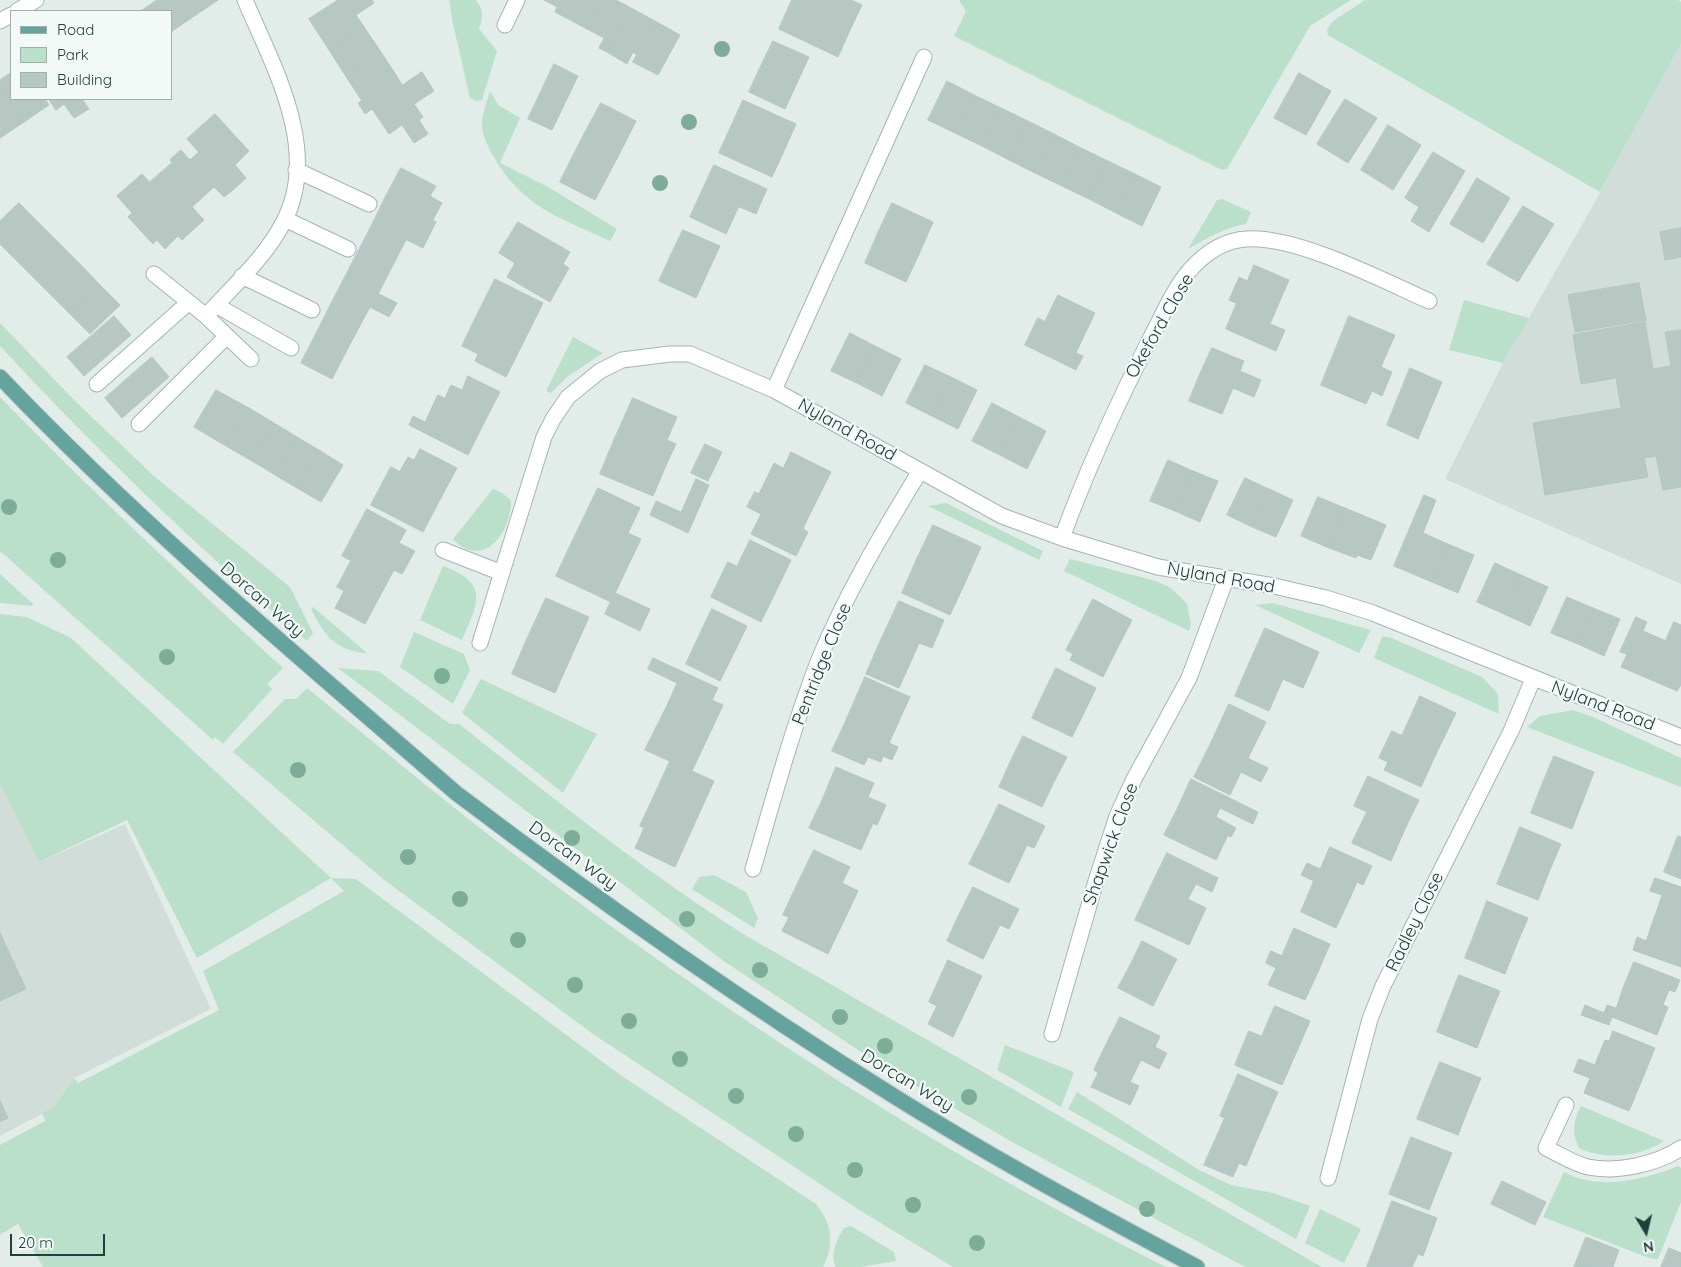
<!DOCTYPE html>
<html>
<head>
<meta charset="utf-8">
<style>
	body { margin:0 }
	#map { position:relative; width:1681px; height:1267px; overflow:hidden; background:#e2edea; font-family:Quicksand,sans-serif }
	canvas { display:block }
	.legend { position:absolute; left:10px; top:10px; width:162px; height:90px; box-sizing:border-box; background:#f3f9f7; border:1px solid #9fafac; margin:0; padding:6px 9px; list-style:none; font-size:15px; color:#213f3c }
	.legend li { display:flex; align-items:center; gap:10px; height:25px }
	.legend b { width:25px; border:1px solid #9fafac }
	.north { position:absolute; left:1621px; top:1207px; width:50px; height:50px; -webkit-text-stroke:4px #f3f9f7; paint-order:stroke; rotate:171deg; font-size:14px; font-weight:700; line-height:20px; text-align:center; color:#213f3c }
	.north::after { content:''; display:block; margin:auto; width:18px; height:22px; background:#213f3c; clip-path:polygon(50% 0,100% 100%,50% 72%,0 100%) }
	.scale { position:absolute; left:10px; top:1234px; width:95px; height:22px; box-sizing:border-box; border:2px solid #213f3c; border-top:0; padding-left:6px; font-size:15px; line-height:18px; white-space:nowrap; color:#213f3c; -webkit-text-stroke:4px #f3f9f7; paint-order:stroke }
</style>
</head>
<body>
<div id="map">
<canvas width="1681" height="1267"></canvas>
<ul class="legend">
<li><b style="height:6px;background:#65a49e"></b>Road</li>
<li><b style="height:14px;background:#badfca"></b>Park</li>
<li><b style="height:14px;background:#b7c8c3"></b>Building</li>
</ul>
<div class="north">N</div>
<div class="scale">20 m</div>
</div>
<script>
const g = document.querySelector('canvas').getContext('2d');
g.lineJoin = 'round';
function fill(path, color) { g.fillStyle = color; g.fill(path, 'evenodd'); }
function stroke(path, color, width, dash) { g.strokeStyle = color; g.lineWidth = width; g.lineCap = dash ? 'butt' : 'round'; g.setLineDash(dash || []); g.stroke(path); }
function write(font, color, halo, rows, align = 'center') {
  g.font = font + ' Quicksand,sans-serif'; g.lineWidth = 4.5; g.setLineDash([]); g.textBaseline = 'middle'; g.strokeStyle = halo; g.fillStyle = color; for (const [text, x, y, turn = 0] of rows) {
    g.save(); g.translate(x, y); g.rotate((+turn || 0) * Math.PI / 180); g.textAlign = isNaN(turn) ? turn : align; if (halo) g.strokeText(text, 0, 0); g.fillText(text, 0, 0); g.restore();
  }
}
fill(new Path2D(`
	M1681,44V584L1445,479L1503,363L1595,202Z
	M0,783L39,862L125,824L211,1009L74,1078L53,1108L0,1136Z`), '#d0ddd9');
fill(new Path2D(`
	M449,0H476C484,10 483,17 479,29L497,51L482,100L476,101L470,98L453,24Z
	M959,0H1351L1310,26L1227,169L1222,170L954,36L966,11Z
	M1365,0H1678L1681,2V44L1600,192L1328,35L1327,30L1333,21Z
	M490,91L498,105L520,118L500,163L550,188L617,229L610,241C558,217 522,207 492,154C487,145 481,132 482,121C483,111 487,101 490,91Z
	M1222,199L1251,212L1246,224C1223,228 1208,238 1188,249L1217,200Z
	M1464,300L1529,318L1503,363L1449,350Z
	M0,323L75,401L155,477L290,587L313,633L307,641C199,549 96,450 0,346Z
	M573,337L603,353L567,377L551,393L546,391Z
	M0,397C91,491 187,580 283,668L267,684L272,689L223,744L215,737L213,740L0,551Z
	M493,489L502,493L511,500C512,532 483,571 453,539Z
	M946,503L1043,551L1039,560L928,506Z
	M1070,559L1156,581L1171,588L1187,604L1191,624L1189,631L1064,571Z
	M443,566C489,583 479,602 462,640L420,620Z
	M0,574L33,604L32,606L0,603Z
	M1272,603L1371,630L1359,653L1255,605Z
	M313,607L366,652L365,653C335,650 324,635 311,609Z
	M0,614L27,617L71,638L331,878L356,879L619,1074L816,1204C832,1223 835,1245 823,1267H43L18,1224L0,1235V1145L45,1121L42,1113L53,1108L74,1078L78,1083L219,1010L203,971L344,891L331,878L197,958L127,820L39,862L0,783Z
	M414,632L464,654L470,670L453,704L400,667Z
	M1382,637H1389L1482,677L1498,694L1499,714L1374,658Z
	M338,668L378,671L450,724H459C552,797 644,871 745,935L1322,1267H1245L1014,1143L884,1067L725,962Z
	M481,679L597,734L563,793L462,713Z
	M307,688C380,747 452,808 527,864C728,1016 941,1154 1166,1267H953L861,1211L593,1034L383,879L233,752L285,699H296Z
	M1573,710L1593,717L1681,758V787L1527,727L1540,716Z
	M714,875L746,892L758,918L754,928L692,889L699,877Z
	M1005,1045L1074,1072L1061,1107L997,1070Z
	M1077,1092L1199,1170L1231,1185L1273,1193L1310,1206L1296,1239L1068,1109Z
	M1581,1106L1664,1141C1640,1157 1608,1160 1580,1149C1571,1135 1573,1121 1581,1106Z
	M1678,1166L1681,1168V1202L1658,1259L1649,1258L1543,1217L1564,1172C1599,1191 1643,1180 1678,1166Z
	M1320,1209L1361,1229L1344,1263L1305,1243Z
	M851,1226L894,1252L896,1261L861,1267H836C829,1257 837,1238 844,1228Z`), '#badfca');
const building = new Path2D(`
	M157,0H173L187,21L171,32V11H141Z
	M173,0H218L187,21Z
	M338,0H372L374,3L356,15L364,27L329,50L309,19Z
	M544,0H603L587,29L555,12L557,7Z
	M603,0H616L631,8L607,52L599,48L604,38L587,29Z
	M792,0H851L862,5L850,30L791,2Z
	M791,2L850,30L838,57L779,29Z
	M631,8L655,21L637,55L633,52L627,64L607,52Z
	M655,21L680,35L658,75L633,62Z
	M364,27L381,52L345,75L329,50Z
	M773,41L809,57L797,83L761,66Z
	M381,52L398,78L362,101L345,75Z
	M554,64L578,76L552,130L528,119Z
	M761,66L797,83L785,109L749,92Z
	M422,72L434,91L414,104L423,117L419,120L428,134L414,143L402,125L389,134L372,109L365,114L358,103L398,78L402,85Z
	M11,73V99H45L49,105L24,122L0,88V80Z
	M1299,73L1331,91L1306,135L1274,118Z
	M947,81L974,95L955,133L928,120Z
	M0,88L24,122L0,138Z
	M974,95L1001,108L982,146L955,133Z
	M49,99H82L89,109L74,118L64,104L56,110Z
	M1345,99L1377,118L1348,163L1317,144Z
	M743,100L796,124L784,151L731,127Z
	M601,103L636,121L624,145L588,127Z
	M1001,108L1028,121L1009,160L982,146Z
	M215,114L249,151L235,165L246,178L233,190L187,139Z
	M1028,121L1054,134L1035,173L1009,160Z
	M1388,125L1421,145L1393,190L1361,170Z
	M588,127L624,145L612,168L576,150Z
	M731,127L784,151L772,177L719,153Z
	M1054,134L1081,148L1062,186L1035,173Z
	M1081,148L1108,161L1089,199L1062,186Z
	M181,150L190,160L199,152L233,190L224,197L214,187L203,197L170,160Z
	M576,150L612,168L595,200L560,182Z
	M1433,152L1465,171L1429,232L1411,221L1419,207L1405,198Z
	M1108,161L1135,174L1116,213L1089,199Z
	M172,163L203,197L192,207L204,220L193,230L150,182Z
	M714,165L767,189L756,214L702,191Z
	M401,168L436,186L430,196L442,203L433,220L386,196Z
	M142,174L193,230L182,240L178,236L165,249L157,240L153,244L128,217L132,213L117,196Z
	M1135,174L1161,187L1142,226L1116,213Z
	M1477,178L1510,198L1483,243L1450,224Z
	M702,191L739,206L726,234L690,217Z
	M386,196L436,222L423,248L373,223Z
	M19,203L39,223L9,253L0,244V221Z
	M892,203L933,222L920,252L878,233Z
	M1523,206L1554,224L1518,282L1487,264Z
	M518,222L570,252L563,264L569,268L550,302L507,277L515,263L499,253Z
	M39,223L59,243L29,273L9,253Z
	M373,223L406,240L392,267L359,250Z
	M1681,228V257L1665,260L1660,232Z
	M683,230L720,246L708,272L671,255Z
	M878,233L920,252L906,282L865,263Z
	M59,243L81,265L51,295L29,273Z
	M359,250L392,267L378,294L345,277Z
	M671,255L708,272L696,298L659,281Z
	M81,265L99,284L69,313L51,295Z
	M1254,265L1289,280L1272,319L1229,300L1239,277L1247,281Z
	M345,277L397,303L389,317L370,307L363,320L331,304Z
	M495,279L543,303L523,343L475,319Z
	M1639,283L1646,320L1575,332L1568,295Z
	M99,284L120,305L90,334L69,313Z
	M1058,295L1095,313L1082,340L1045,322Z
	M1237,303L1272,319L1270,324L1285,330L1276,351L1226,329Z
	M331,304L363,320L348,348L317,332Z
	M114,316L131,335L84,376L67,357Z
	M1349,316L1395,335L1381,367L1392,372L1382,396L1372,391L1366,404L1321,385Z
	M1038,318L1082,340L1076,353L1083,356L1076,370L1025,345Z
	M475,319L523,343L506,377L475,361L478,354L462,346Z
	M1645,322L1653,369L1671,366L1665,332L1681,330V487L1663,490L1656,456L1644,458L1648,477L1545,495L1533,423L1621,408L1616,378L1581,384L1573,335Z
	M317,332L348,348L332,379L301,363Z
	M850,333L875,346L857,383L831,371Z
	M875,346L901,359L882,396L857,383Z
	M1212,348L1244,361L1240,371L1261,380L1254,397L1200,374Z
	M152,357L169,377L122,418L105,398Z
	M925,365L951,377L932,416L906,403Z
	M1410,368L1442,382L1418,439L1387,425Z
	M1200,374L1233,388L1222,414L1189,401Z
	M468,376L500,392L486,419L445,398L451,385L462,390Z
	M951,377L977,390L958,429L932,416Z
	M216,390L249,408L226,446L194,427Z
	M438,395L486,419L468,455L409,425L413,416L425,422Z
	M633,398L677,417L667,440L676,444L668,461L615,438Z
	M992,403L1019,417L1000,455L972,441Z
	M249,408L274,423L252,461L226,446Z
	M1019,417L1046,431L1027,469L1000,455Z
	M274,423L297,437L275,475L252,461Z
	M297,437L319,450L297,488L275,475Z
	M615,438L668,461L653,496L600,474Z
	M705,444L722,452L708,481L691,473Z
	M420,449L457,468L443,494L400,471L408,457L414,460Z
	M319,450L343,465L321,502L297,488Z
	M791,452L831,472L808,518L759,494L774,463L783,468Z
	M1168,460L1193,471L1175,511L1150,501Z
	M391,467L443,494L423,532L371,505Z
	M1193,471L1218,481L1200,522L1175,511Z
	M1245,478L1269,489L1252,527L1227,515Z
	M696,479L709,485L688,533L650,515L656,501L681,512Z
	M598,488L640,508L628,533L641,539L628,566L573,540Z
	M1269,489L1293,500L1276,537L1252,527Z
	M755,492L808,518L803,529L808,532L796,556L751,534L761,514L747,507Z
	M1424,495L1436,500L1423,533L1448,544L1432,582L1394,566Z
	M1318,497L1345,508L1329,548L1301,536Z
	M1345,508L1386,525L1371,560L1357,555L1356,558L1329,548Z
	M367,509L406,530L399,543L415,551L402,574L394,570L388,581L342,556Z
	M933,525L981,547L965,583L916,561Z
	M573,540L628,566L611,602L556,576Z
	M750,540L791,560L778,587L737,567Z
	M1448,544L1474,555L1458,593L1432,582Z
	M351,561L388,581L365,624L335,608L344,591L337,587Z
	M916,561L965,583L950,615L902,593Z
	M728,562L778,587L761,622L711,597Z
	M1495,563L1521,575L1504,614L1477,602Z
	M1521,575L1548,587L1530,626L1504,614Z
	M615,593L650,609L640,631L605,614Z
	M1567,597L1593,608L1578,644L1551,633Z
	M546,598L589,617L571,657L528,637Z
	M1093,599L1132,620L1118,647L1079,626Z
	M899,601L944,620L932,648L919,643L913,657L880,642Z
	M1593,608L1620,619L1604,656L1578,644Z
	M712,609L747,626L734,653L699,636Z
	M1636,617L1647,622L1643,631L1666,641L1649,679L1621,667L1627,654L1620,652Z
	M1674,622L1681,625V685L1677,691L1649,679Z
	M1079,626L1118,647L1103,677L1070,660L1073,654L1066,650Z
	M1265,628L1319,652L1303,688L1249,664Z
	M699,636L734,653L720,681L686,664Z
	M528,637L571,657L555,693L512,674Z
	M880,642L913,657L899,688L866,674Z
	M653,658L718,688L712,700L723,705L710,733L664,712L677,683L648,669Z
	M1249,664L1283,679L1269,711L1235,696Z
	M1056,668L1096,688L1083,715L1043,695Z
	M865,677L910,697L889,743L845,723Z
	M1043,695L1083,715L1072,737L1032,718Z
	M1420,696L1456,713L1437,752L1402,736Z
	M1229,704L1266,722L1248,758L1212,741Z
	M664,712L710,733L692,771L645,750Z
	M845,723L898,747L892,760L883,756L881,762L868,757L864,765L832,751Z
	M1392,731L1437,752L1421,787L1384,770L1388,762L1379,758Z
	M1023,736L1067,757L1053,784L1010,763Z
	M1212,741L1268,768L1261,782L1241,772L1230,795L1194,777Z
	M1554,756L1594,772L1583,801L1542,785Z
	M670,761L714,781L699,814L655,794Z
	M1010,763L1053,784L1042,807L999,787Z
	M836,767L874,783L868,797L886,805L877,825L822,801Z
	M1368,776L1419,800L1405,829L1354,806Z
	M1191,779L1258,812L1253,824L1220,808L1216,817L1236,828L1231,837L1177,810Z
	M1542,785L1583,801L1572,829L1531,813Z
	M655,794L699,814L675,867L635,848L644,828L640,826Z
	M822,801L873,823L861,850L809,828Z
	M999,804L1045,826L1034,848L1027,845L1022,856L983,837Z
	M1177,810L1228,835L1216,860L1164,835Z
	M1367,812L1405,829L1391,861L1352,843Z
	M1520,827L1561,844L1549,872L1508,857Z
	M1678,836L1681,837V879L1664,872Z
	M983,837L1022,856L1009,883L969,864Z
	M1330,847L1372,866L1363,885L1357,882L1350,898L1301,875L1307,863L1320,869Z
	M814,850L850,867L842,883L858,891L849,910L797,885Z
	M1167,853L1218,878L1212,892L1196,884L1188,899L1153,882Z
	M1508,857L1549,872L1538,900L1497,884Z
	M1655,878L1681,887V925L1655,916L1662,895L1650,891Z
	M1314,881L1350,898L1336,928L1301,912Z
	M1153,882L1206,908L1189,945L1135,920Z
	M797,885L849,910L828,954L782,931L789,917L783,915Z
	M973,887L1019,909L1009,929L1000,925L997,931L960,913Z
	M1487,901L1528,918L1516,946L1476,930Z
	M960,913L997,931L983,959L947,941Z
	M1655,916L1681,925V967L1633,950L1637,937L1646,941Z
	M1294,928L1330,944L1318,972L1282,956Z
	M1476,930L1516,946L1505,974L1465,958Z
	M0,933L26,989L0,1001Z
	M1142,941L1177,959L1165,982L1131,964Z
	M1271,951L1318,972L1305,1000L1268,985L1276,968L1266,963Z
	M948,960L982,976L953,1037L928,1024L937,1006L929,1002Z
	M1634,962L1680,980L1675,992L1669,990L1663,1005L1623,989Z
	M1131,964L1165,982L1153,1006L1118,988Z
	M1459,975L1500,991L1488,1020L1448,1003Z
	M1623,989L1668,1007L1657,1035L1612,1017L1609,1025L1581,1015L1585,1005L1604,1013L1607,1005L1616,1008Z
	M1448,1003L1488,1020L1477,1048L1437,1032Z
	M1275,1006L1310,1021L1297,1051L1262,1036Z
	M1120,1017L1160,1036L1155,1047L1167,1053L1159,1069L1107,1043Z
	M1249,1031L1297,1051L1282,1085L1235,1065Z
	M1613,1031L1655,1048L1642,1080L1596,1062L1605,1040L1609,1041Z
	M1107,1043L1141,1060L1130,1082L1139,1086L1130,1105L1091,1087L1098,1073L1094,1070Z
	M1579,1059L1595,1065L1596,1062L1642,1080L1629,1111L1584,1093L1590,1078L1574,1072Z
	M1440,1062L1481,1078L1469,1107L1428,1091Z
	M1238,1074L1278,1092L1260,1133L1220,1116Z
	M1428,1091L1469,1107L1458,1135L1417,1119Z
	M0,1101L8,1118L0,1122Z
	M1225,1118L1260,1133L1246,1166L1239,1163L1233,1177L1204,1165Z
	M1411,1137L1452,1153L1440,1182L1400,1166Z
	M1400,1166L1440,1182L1429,1210L1389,1194Z
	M1502,1181L1546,1202L1535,1225L1491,1204Z
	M1392,1201L1437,1218L1423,1256L1418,1254L1412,1267H1367Z
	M1586,1237L1619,1250L1613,1267H1590L1576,1262Z
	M1669,1248L1681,1253V1267H1661Z
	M1576,1262L1590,1267H1574Z`);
fill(building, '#b7c8c3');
stroke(building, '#b4c7c2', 1);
const minor = new Path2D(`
	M17,11L36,0
	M0,21L11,15
	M505,25L517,0
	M296,170L369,204
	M285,219L348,249
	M154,274L206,316L251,359
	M242,276L312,310
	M216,305L291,348
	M206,316C232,287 265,258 283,223C322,151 273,66 245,0
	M97,384L188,303
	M774,390L924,57
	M139,424L227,336
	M1062,538C1087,469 1118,402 1151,337C1163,315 1173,290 1189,271C1204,254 1224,240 1247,239C1297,236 1382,280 1429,301
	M443,550L502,573
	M480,643L544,437L553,419L568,397L600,371L622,360L670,354H690L774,390L1002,516L1062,538L1158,567L1274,586L1326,598L1373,613L1681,737
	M753,869C773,800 792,730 818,662C845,595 883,532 920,471
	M1052,1034L1096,881L1117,816L1134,779L1189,678L1226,579
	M1566,1105L1546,1148C1559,1154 1574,1164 1588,1167C1617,1173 1657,1164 1681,1148
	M1328,1178L1370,1019L1383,986L1512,729L1533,679`);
const major = new Path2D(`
	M0,377C142,526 300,658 456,793C596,899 740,1000 889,1093C989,1156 1093,1212 1197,1267`);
stroke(minor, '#a4b5b2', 17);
stroke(major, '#c1c9c8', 17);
stroke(minor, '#fff', 15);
stroke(major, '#65a49e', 15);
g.fillStyle = '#7dac98';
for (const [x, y] of [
	[722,49],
	[689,122],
	[660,183],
	[9,507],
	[58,560],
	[167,657],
	[442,676],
	[298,770],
	[572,838],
	[408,857],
	[460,899],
	[687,919],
	[518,940],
	[760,970],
	[575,985],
	[840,1017],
	[629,1021],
	[885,1046],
	[680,1059],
	[736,1096],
	[969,1097],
	[796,1134],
	[855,1170],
	[913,1205],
	[1147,1209],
	[977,1243]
]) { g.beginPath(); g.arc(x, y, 8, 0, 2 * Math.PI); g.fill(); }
write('18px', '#213f3c', '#f3f9f7', [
	["Okeford Close",1160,326,-60],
	["Nyland Road",847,430,29],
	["Nyland Road",1221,578,10],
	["Dorcan Way",262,600,41],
	["Pentridge Close",822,664,-68],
	["Nyland Road",1603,706,21],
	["Shapwick Close",1111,844,-70],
	["Dorcan Way",573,856,36],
	["Radley Close",1415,922,-64],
	["Dorcan Way",907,1081,31]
]);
</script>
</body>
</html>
